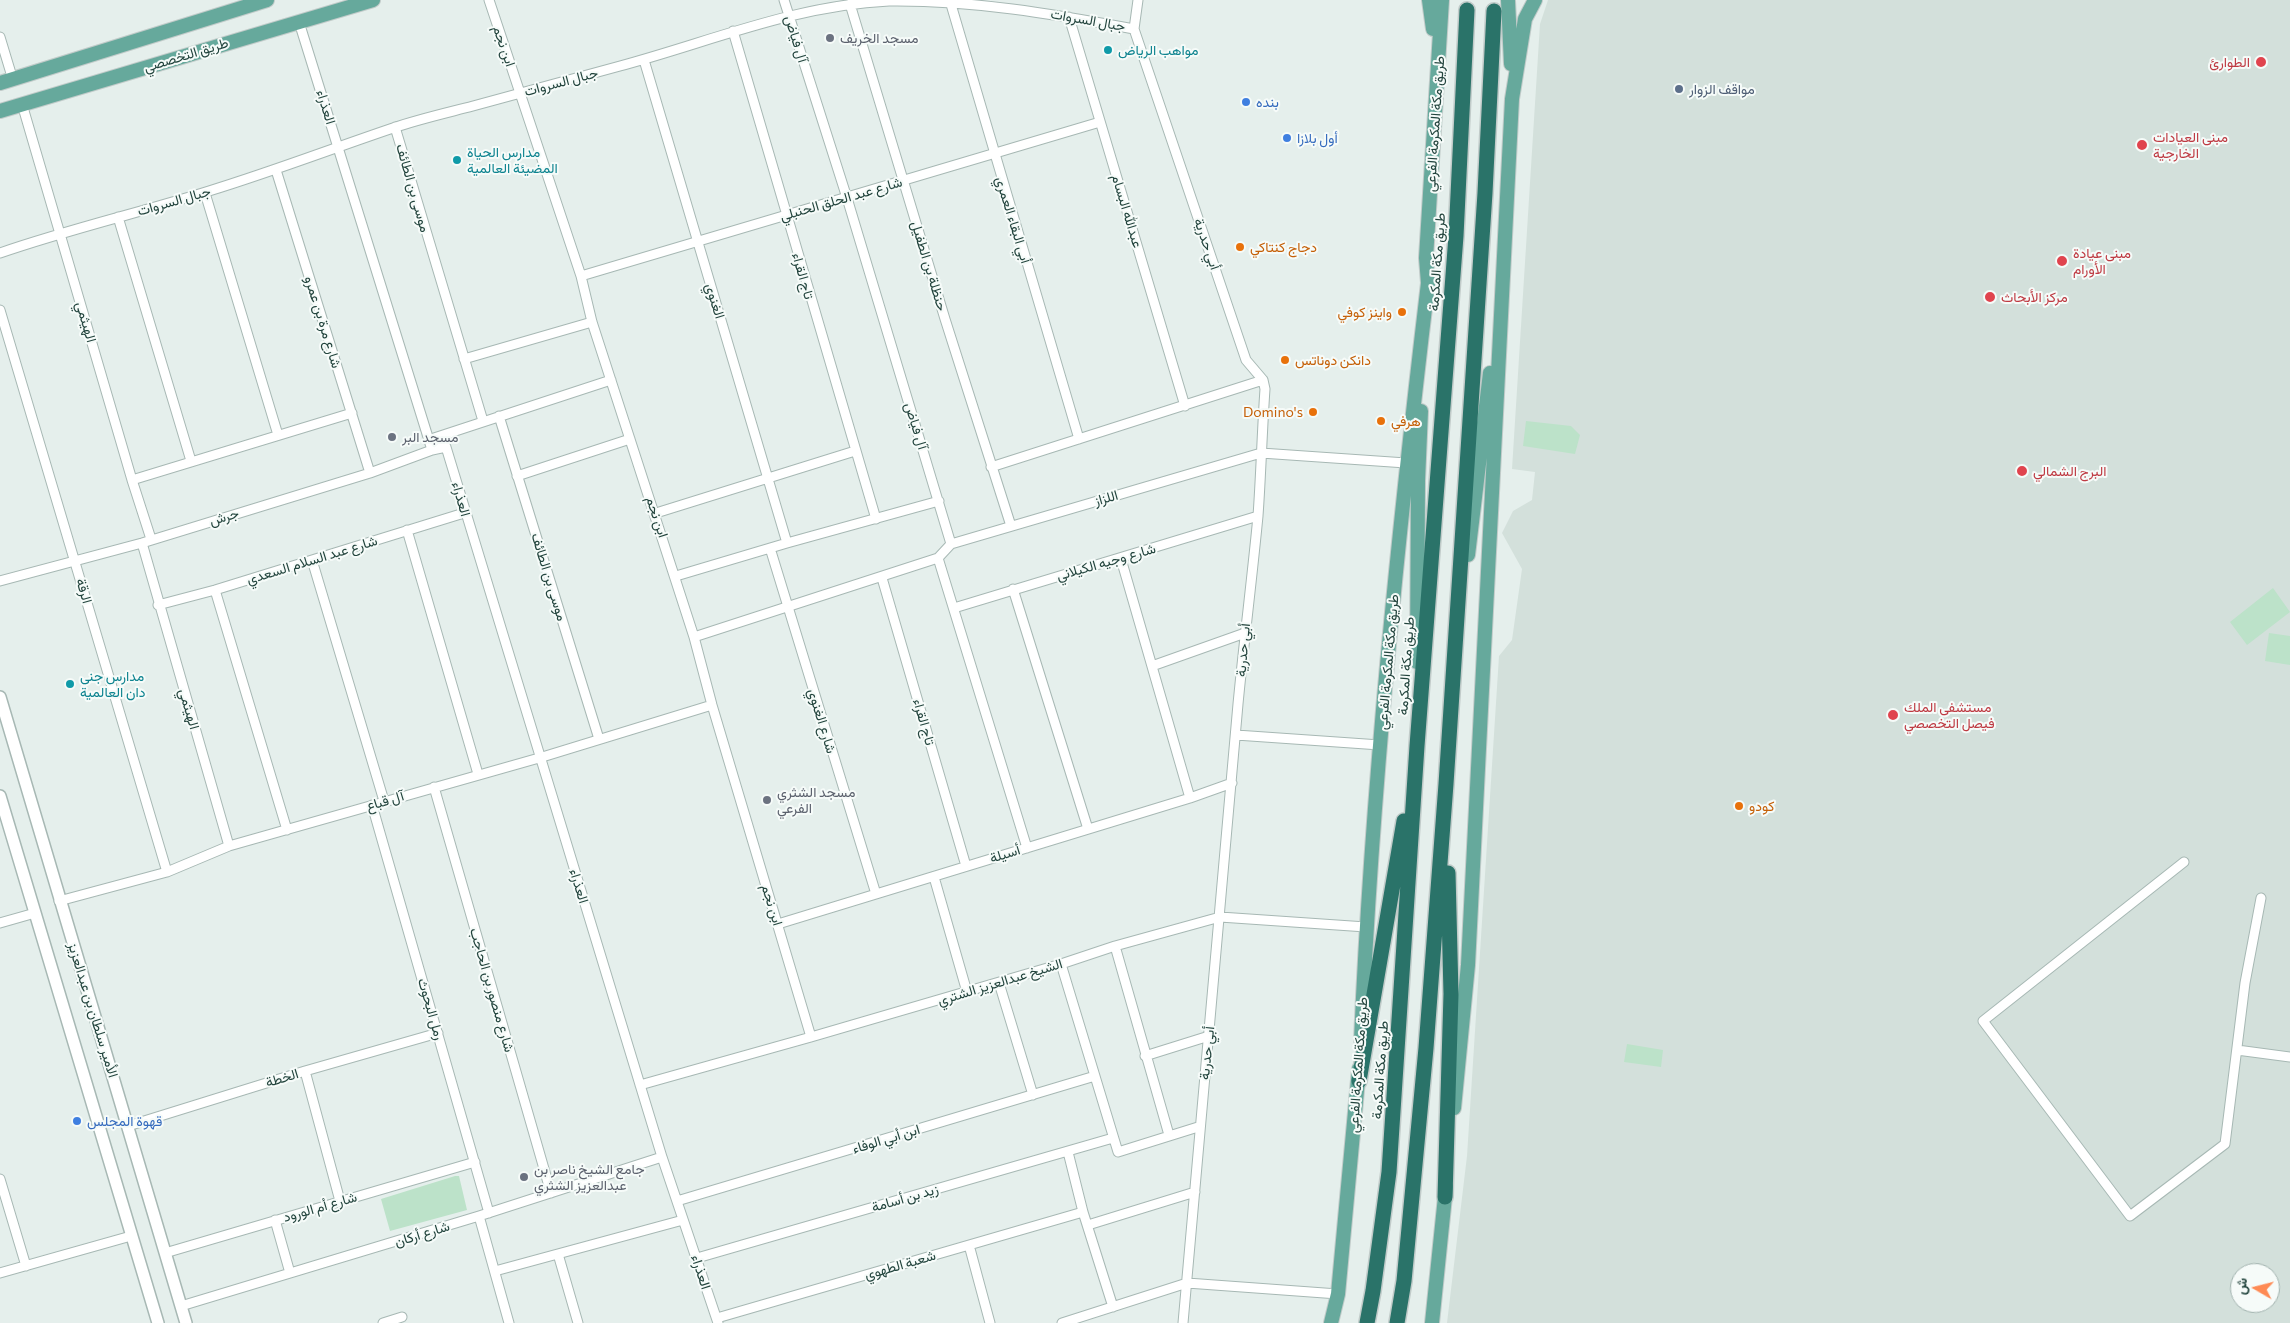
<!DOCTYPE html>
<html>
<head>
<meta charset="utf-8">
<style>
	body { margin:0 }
	#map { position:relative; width:2290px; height:1323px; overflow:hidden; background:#e5efec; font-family:Commissioner,Vazirmatn,sans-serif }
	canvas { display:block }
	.north { position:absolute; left:2230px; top:1263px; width:50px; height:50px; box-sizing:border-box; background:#f6fbf9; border:1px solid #a1b2ae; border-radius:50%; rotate:278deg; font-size:14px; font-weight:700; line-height:20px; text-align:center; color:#22443d }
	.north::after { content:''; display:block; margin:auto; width:18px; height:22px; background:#fe8a54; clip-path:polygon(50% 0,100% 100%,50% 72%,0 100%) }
</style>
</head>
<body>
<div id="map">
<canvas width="2290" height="1323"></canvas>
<div class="north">ش</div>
</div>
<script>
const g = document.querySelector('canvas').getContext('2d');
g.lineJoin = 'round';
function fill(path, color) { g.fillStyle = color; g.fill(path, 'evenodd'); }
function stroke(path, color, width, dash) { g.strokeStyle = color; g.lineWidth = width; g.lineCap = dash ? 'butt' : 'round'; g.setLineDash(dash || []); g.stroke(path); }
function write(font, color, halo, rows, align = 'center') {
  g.font = font + ' Commissioner,Vazirmatn,sans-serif'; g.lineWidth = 4; g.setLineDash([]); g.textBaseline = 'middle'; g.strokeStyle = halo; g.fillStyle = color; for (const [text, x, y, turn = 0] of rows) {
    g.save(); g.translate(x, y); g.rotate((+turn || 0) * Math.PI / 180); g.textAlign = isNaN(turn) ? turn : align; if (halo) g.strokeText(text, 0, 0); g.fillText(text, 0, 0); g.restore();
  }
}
fill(new Path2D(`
	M1548,0H2290V1323H1447L1467,1156L1499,656L1512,640L1522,569L1502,533L1513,511L1532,500L1535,472L1512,469L1540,24ZM2240,1273H2270V1303H2240Z`), '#d3e0db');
fill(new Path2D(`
	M1526,421L1571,426L1580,435L1575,454L1523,446Z
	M2273,588L2290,612L2247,645L2230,622Z
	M2269,633L2290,636V665L2265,661Z
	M1627,1044L1663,1050L1661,1067L1624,1062Z
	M455,1176H459L467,1210L390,1231L381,1199Z`), '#bce2c9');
const minor = new Path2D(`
	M489,0L581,276L592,322L694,637L712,705L811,1037
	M1138,0L1134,29L1246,360L1263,380L1265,389C1262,432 1261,474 1258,516C1252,579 1244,641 1238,704C1220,910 1200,1116 1183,1323
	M950,1L1079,439
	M850,4L945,319L1011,526
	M1069,17L1185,406
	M299,22L432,450
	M733,31L876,519
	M0,37L13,80
	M644,60L787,543
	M22,104L132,480L151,539
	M395,127L483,421
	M276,170L370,473
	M205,193L278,435
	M118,217L191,461
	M0,253C69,229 139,213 209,191C271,172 331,149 393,128C419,119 446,113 473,106C522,93 571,79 620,66C709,42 796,5 889,1C972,0 1053,14 1134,29
	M581,276L1100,122
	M0,310L167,872
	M464,359L592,322
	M499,416L599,739
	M428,440L611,380
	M991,467L1263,380
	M517,476L630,439
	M132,480L352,413
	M656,513L855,451
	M407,530L478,774
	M142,543L229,846
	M951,544L1261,453L1406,463
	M770,548L876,894
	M938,558L1027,848
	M1121,559L1190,798
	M312,560L384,801
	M676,576L787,543L939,501
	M882,578L966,866
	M0,581L142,543L370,473L432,450L446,447L662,1157L718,1323
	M1013,589L1088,829
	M215,590L287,830
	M158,605L215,590L464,513
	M954,608L1258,516
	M694,637L938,558L951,544L847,198L784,0
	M1152,666L1245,633
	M1236,735L1380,745
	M434,787L551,1193
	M372,805L489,1213
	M2184,862L1983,1021L2130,1216L2225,1144L2245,983L2261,898
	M934,877L967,992
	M59,901L167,872L229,846L539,758L712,705
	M0,923L35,913
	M778,924L1190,798L1232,783
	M1115,946L1169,1135
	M1061,964L1118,1152L1198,1127
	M999,983L1033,1095
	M2237,1050L2290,1057
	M1145,1056L1209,1036
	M305,1071L340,1201
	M640,1085L811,1037L1061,964L1115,946L1220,917L1366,927
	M128,1126L305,1071L438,1033
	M1068,1152L1083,1212L1113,1307
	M0,1179L26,1266
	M677,1201L1095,1076
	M479,1216L509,1323
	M275,1220L290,1273
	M1088,1225L1195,1192
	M969,1245L990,1323
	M165,1253L475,1162
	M558,1254L578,1323
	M697,1258L1113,1138
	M495,1271L683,1220
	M0,1273L131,1236
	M181,1306L479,1216L662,1157
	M717,1318L1083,1212
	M383,1323L402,1317
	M1062,1323L1187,1283L1338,1294`);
const tertiary = new Path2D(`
	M0,697L186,1323
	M0,796L158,1323`);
const primary = new Path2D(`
	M1429,0L1433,29
	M1508,0L1511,64
	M0,83L267,0
	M0,111L373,0
	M1468,555L1490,373
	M1417,662L1418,481L1421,411
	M1361,1040C1372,787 1398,535 1428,283L1426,258L1442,0
	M1454,1108L1468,965L1512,99L1525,19L1535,0
	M1331,1323L1338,1294L1359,1069
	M1432,1323L1446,1187`);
const motorway = new Path2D(`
	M1359,1081L1404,821
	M1445,1197L1451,994L1448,873
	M1367,1323L1373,1291L1389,1172L1417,746L1456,236L1467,10
	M1397,1323L1404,1281L1426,1048L1446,784L1485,193L1494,11`);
stroke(minor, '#a7b8b4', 11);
stroke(tertiary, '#a7b8b4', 14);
stroke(primary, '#c1cbc9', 16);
stroke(motorway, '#c1cbc9', 18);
stroke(minor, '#fff', 9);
stroke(tertiary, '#fff', 11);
stroke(primary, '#66a99c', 14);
stroke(motorway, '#2a7369', 15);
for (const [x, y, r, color] of [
	[830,38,5,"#6b7280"],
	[1108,50,5,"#0f9aa8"],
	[2261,62,6,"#e0444e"],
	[1679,89,5,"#5c6f8a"],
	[1246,102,5,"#3f7fe0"],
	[1287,138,5,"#3f7fe0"],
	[2142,145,6,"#e0444e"],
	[457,160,5,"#0f9aa8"],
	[1240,247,5,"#e8710a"],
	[2062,261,6,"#e0444e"],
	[1990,297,6,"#e0444e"],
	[1402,312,5,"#e8710a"],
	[1285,360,5,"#e8710a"],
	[1313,412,5,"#e8710a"],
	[1381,421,5,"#e8710a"],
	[392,437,5,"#6b7280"],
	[2022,471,6,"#e0444e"],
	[70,684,5,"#0f9aa8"],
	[1893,715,6,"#e0444e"],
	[767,800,5,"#6b7280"],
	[1739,806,5,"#e8710a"],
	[77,1121,5,"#3f7fe0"],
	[524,1177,5,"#6b7280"]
]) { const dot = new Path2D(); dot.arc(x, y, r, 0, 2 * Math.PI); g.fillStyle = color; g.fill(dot); stroke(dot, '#f6fbf9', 2); }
write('14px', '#22443d', '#f6fbf9', [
	["جبال السروات",1088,20,10],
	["آل فياض",796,39,73],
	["ابن نجم",504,46,71],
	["طريق التخصصي",186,55,-17],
	["جبال السروات",561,82,-15],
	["العذراء",326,107,73],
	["طريق مكة المكرمة الفرعي",1435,124,-86],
	["موسى بن الطائف",413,188,74],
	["شارع عبد الحلق الحنبلي",841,199,-16],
	["جبال السروات",174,201,-16],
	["عبدالله البسام",1127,211,73],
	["أبي البقاء العمري",1013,220,73],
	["أبي حدرية",1207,244,71],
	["طريق مكة المكرمة",1437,262,-86],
	["حنظلة بن الطفيل",929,266,73],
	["تاج القراء",803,276,74],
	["الغنوي",715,301,73],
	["الهيثمي",86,322,74],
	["شارع مرة بن عمرو",323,322,73],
	["آل فياض",916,426,73],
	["اللزاز",1106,498,-16],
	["العذراء",461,499,74],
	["جرش",224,517,-17],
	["ابن نجم",657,517,72],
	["شارع عبد السلام السعدي",312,560,-17],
	["شارع وجيه الكيلاني",1106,562,-16],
	["موسى بن الطائف",549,577,73],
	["الرقة",84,591,74],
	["أبي حدرية",1243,650,-85],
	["طريق مكة المكرمة الفرعي",1388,662,-85],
	["طريق مكة المكرمة",1406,666,-86],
	["الهيثمي",189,709,74],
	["شارع الغنوي",822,721,73],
	["تاج القراء",924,722,74],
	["آل قباع",385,801,-17],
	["أسيلة",1005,854,-17],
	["العذراء",579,886,73],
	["ابن نجم",772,905,73],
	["الشيخ عبدالعزيز الشتري",1000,982,-17],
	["شارع منصور بن الحاجب",492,990,74],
	["رمل البحوث",431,1009,74],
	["الأمير سلطان بن عبدالعزيز",93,1010,73],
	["أبي حدرية",1207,1053,-84],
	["طريق مكة المكرمة الفرعي",1358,1065,-86],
	["طريق مكة المكرمة",1380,1070,-86],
	["الخطة",282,1078,-17],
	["ابن أبي الوفاء",886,1139,-17],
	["زيد بن أسامة",905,1198,-16],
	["شارع أم الورود",320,1207,-16],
	["شارع أركان",422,1234,-17],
	["شعبة الطهوي",900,1265,-16],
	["العذراء",701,1272,72]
]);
write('14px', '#5b616d', '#f6fbf9', [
	["مسجد الخريف",840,38],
	["مسجد البر",402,437],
	["مسجد الشثري",777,792],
	["الفرعي",777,808],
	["جامع الشيخ ناصر بن",534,1169],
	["عبدالعزيز الشثري",534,1185]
], 'left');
write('14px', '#0d838f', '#f6fbf9', [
	["مواهب الرياض",1118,50],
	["مدارس الحياة",467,152],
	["المضيئة العالمية",467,168],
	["مدارس جنى",80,676],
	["دان العالمية",80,692]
], 'left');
write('14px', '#be3a42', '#f6fbf9', [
	["الطوارئ",2250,62,"right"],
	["مبنى العيادات",2153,137],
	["الخارجية",2153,153],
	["مبنى عيادة",2073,253],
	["الأورام",2073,269],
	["مركز الأبحاث",2001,297],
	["البرج الشمالي",2033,471],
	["مستشفى الملك",1904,707],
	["فيصل التخصصي",1904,723]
], 'left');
write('14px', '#4e5e75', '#f6fbf9', [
	["مواقف الزوار",1689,89]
], 'left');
write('14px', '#366cbe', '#f6fbf9', [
	["بنده",1256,102],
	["أول بلازا",1297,138],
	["قهوة المجلس",87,1121]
], 'left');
write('14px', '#c56008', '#f6fbf9', [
	["دجاج كنتاكي",1250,247],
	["واينز كوفي",1392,312,"right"],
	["دانكن دوناتس",1295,360],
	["Domino's",1303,412,"right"],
	["هرفي",1391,421],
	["كودو",1749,806]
], 'left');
</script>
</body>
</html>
